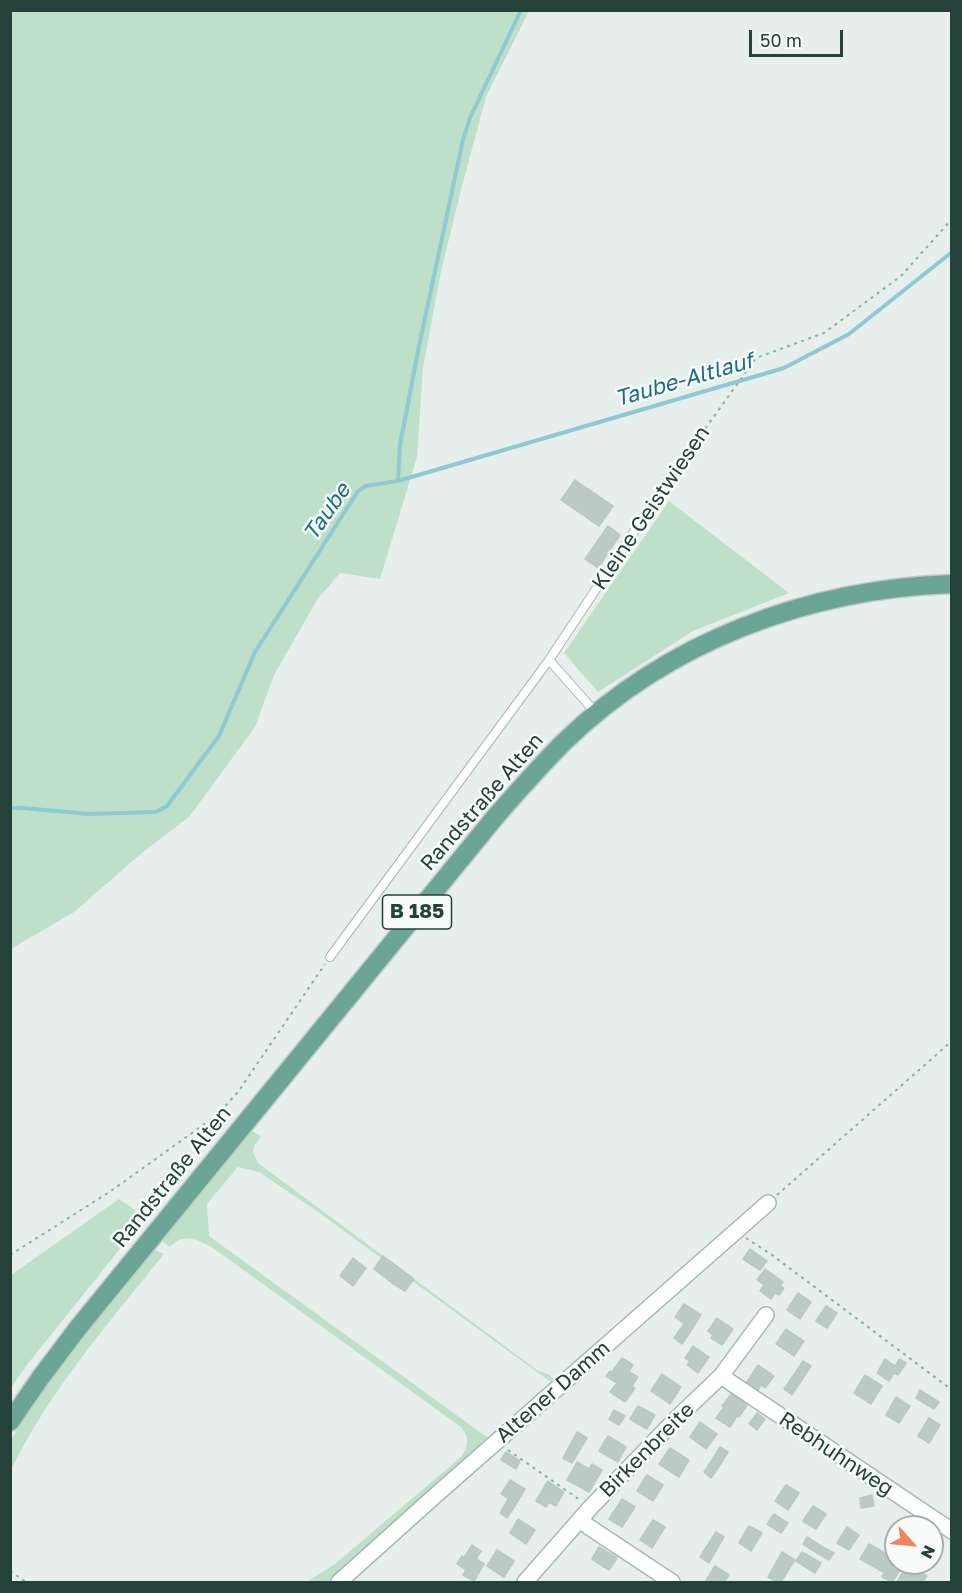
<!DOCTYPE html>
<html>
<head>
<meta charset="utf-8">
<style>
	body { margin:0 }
	#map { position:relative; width:962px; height:1593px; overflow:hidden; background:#e6efeb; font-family:"Golos Text",sans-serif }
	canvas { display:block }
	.frame { position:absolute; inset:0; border:12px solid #24423a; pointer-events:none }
	.north { position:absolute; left:884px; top:1515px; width:60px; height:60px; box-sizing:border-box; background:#f7fbf9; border:2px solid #a3b1ad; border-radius:50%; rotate:117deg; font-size:16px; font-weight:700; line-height:24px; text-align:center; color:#24423a }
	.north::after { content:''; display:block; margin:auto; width:21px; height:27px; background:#f4845f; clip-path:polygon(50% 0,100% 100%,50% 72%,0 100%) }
	.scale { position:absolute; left:749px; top:30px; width:94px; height:27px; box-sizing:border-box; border:3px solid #24423a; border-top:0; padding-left:8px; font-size:18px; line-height:21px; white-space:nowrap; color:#24423a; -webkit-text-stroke:4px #f7fbf9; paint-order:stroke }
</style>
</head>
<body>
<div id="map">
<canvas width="962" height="1593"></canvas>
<div class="frame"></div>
<div class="north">N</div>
<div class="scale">50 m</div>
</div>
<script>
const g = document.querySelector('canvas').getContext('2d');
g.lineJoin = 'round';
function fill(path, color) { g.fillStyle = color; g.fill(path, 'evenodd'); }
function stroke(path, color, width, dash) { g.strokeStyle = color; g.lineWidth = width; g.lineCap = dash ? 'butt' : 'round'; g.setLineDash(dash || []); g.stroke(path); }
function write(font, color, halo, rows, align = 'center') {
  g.font = font + ' "Golos Text",sans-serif'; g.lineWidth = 5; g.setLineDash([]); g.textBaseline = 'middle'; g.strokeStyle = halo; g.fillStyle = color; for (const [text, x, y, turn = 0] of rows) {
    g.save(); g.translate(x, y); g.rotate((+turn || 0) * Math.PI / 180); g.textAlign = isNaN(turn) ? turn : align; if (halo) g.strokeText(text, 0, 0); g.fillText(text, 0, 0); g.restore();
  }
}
fill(new Path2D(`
	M10,11H529L486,97L462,186L441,271L423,368L417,457L380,579L340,573L317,600L274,675L255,727L189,817L143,852L74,912L11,949Z
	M669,501L789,593L693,631L598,692L564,653Z
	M252,1131L261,1136L254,1146L253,1152L258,1163L537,1370L550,1375L553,1379L552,1383L314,1209L259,1172L238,1167L207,1204L209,1236L491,1440L334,1582H307L335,1564L462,1456C469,1445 469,1437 461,1427L213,1248C199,1240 183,1232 170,1247L163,1242L164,1234L247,1133Z
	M119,1199L135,1210L139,1225L26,1366L11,1388V1275Z
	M153,1249L164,1254C108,1324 50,1390 11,1470V1440L36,1398L61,1364Z`), '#bfe0c8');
stroke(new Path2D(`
	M398,481L784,368L849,334L952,252
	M10,808H23L89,814L156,812L167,806L219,736L255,652L358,491L366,486L398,481L400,445L419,346L463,140L470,118L521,10`), '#8ec9d4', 4);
const building = new Path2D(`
	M575,480L613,506L599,526L561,500Z
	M608,526L620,535L598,568L585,559Z
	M750,1249L767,1261L760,1270L743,1259Z
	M383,1256L402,1270L392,1283L374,1269Z
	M353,1258L366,1268L353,1286L340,1276Z
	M765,1269L772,1274L764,1285L757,1280Z
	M402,1270L414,1279L405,1291L392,1283Z
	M772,1274L783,1282L780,1286L784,1288L779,1295L775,1293L771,1299L760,1291Z
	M798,1293L811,1302L800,1319L787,1310Z
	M684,1304L701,1315L692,1329L675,1317Z
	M826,1306L837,1313L827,1328L816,1321Z
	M717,1318L733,1329L722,1345L711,1338L713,1335L708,1331Z
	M684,1324L692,1329L682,1344L674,1338Z
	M786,1329L804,1341L794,1356L776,1344Z
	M693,1346L709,1357L698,1373L687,1365L690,1361L685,1358Z
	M622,1358L633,1365L623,1380L612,1372Z
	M885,1359L895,1366L899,1359L906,1363L898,1375L894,1373L889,1381L877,1373Z
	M803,1361L811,1366L792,1395L784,1389Z
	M758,1365L774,1376L765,1388L761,1385L756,1393L745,1385Z
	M610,1371L635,1388L625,1402L610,1392L617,1383L606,1376Z
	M629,1371L638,1377L632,1386L623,1380Z
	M662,1374L681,1387L670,1404L651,1391Z
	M865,1375L882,1386L871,1404L854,1393Z
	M920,1390L939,1402L934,1409L916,1398Z
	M731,1394L747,1405L739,1417L722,1406Z
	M896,1397L910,1406L899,1423L886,1415Z
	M638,1406L655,1415L647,1429L630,1419Z
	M724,1407L737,1416L730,1427L716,1418Z
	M614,1410L625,1416L619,1425L609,1419Z
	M757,1413L765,1419L757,1430L749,1424Z
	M929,1418L940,1425L929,1443L918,1436Z
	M700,1422L717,1434L706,1449L690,1437Z
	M577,1432L587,1438L572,1463L563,1458Z
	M608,1436L626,1447L618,1462L599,1451Z
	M720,1447L728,1452L720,1465L712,1460Z
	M670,1448L689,1460L679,1477L659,1464Z
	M506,1452L520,1461L516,1469L501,1460Z
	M712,1460L720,1465L711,1478L704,1472Z
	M577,1462L589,1469L592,1464L602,1470L589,1492L567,1480Z
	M647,1475L663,1485L653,1501L637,1491Z
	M510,1480L525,1489L516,1504L501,1494Z
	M548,1481L564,1492L556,1506L549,1502L546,1507L536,1501Z
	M786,1485L799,1493L788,1510L775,1501Z
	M872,1495L874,1506L861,1508L860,1498Z
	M508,1499L516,1504L507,1518L500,1513Z
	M622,1499L635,1507L622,1527L609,1519Z
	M813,1506L826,1514L816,1529L803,1521Z
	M774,1514L788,1523L781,1533L767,1524Z
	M518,1519L535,1530L526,1544L510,1533Z
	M653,1520L665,1527L652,1548L640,1540Z
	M749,1526L762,1533L751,1551L739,1543Z
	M847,1527L859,1535L849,1550L837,1543Z
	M716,1532L724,1537L709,1563L700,1557Z
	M807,1537L821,1546L817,1553L803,1544Z
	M869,1544L878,1549L869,1564L860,1559Z
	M472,1545L481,1551L476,1559L484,1564L474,1581L463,1575L466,1570L457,1564L462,1556L464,1558Z
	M821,1546L834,1553L829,1560L817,1553Z
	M599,1547L617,1558L609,1570L592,1559Z
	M878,1549L893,1558L885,1573L869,1564Z
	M497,1550L514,1561L504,1577L487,1566Z
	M782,1552L795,1560L789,1569L777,1561Z
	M802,1552L821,1563L815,1573L796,1561Z
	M893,1558L896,1559V1563L904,1564L892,1582L882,1577Z
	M777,1561L789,1569L781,1582H777L768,1577Z
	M715,1566L729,1575L724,1582H705Z
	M905,1568L914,1573L909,1582H897Z
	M916,1569L927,1576L923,1582H909Z`);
fill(building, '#bbcac4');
stroke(building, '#b8c9c2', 1.5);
const service = new Path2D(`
	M549,660L596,713
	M330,957L549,660L673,473`);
const minor = new Path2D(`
	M721,1376L952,1531
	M580,1519L589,1527L672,1582
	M339,1582L437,1494L768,1203
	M525,1582L591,1507L676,1419L721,1376L766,1315`);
const primary = new Path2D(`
	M10,1422L41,1377L78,1328L496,816C518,791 540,766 564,742C668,641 808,589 952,584`);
stroke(service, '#a8b8b2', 10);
stroke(minor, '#a8b8b2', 18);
stroke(primary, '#c2cac8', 21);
stroke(new Path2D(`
	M679,465L756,358L824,333L901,276L952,219
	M777,1195L952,1041
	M746,1238L772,1255L952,1390
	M10,1255L111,1191L217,1115L238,1092L325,964
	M508,1450L580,1500
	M10,1571L26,1582`), '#86b3a5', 2, [3, 4.5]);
stroke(service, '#fff', 8);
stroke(minor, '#fff', 15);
stroke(primary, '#6aa596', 18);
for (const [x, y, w] of [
	[417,912,69]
]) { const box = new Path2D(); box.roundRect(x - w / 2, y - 17, w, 34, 4.5); g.fillStyle = '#f7fbf9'; g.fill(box); stroke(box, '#24423a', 1.5); }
write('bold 20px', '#24423a', null, [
	["B 185",417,912]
]);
write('21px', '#24423a', '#f7fbf9', [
	["Kleine Geistwiesen",651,508,-56],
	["Randstraße Alten",482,802,-49],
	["Randstraße Alten",172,1177,-51],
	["Altener Damm",553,1392,-41],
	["Birkenbreite",647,1450,-45],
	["Rebhuhnweg",836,1454,34]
]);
write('italic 22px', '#1c6f80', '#f7fbf9', [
	["Taube-Altlauf",684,380,-16],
	["Taube",327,512,-55]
]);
</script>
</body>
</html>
